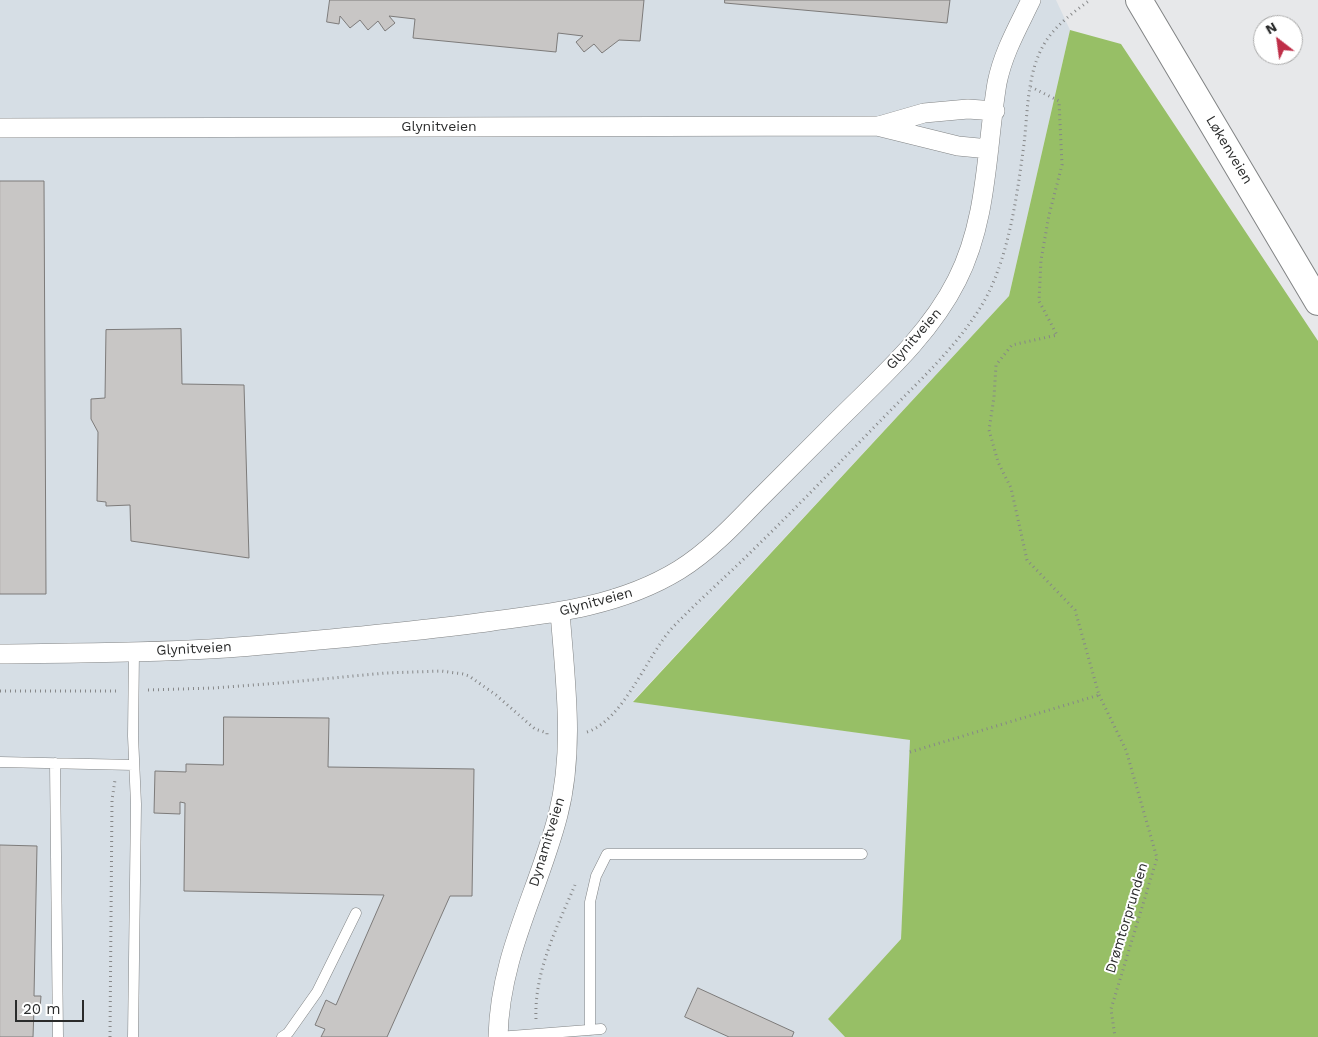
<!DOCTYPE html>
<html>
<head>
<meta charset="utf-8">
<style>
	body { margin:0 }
	#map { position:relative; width:1318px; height:1037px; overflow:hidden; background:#e7e8ea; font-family:"Work Sans",sans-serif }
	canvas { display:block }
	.north { position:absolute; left:1253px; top:15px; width:50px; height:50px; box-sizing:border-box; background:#fff; border:1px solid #aaa; border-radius:50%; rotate:330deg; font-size:14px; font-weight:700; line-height:20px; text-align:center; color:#2a2b2b }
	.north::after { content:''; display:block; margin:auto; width:18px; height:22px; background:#bf2e48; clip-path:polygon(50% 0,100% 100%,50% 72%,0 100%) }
	.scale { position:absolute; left:15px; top:1000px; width:69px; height:22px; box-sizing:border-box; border:2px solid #2a2b2b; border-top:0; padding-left:6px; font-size:15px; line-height:18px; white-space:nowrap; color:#2a2b2b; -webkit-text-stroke:4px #fff; paint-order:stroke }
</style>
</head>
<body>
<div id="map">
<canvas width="1318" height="1037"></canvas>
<div class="north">N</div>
<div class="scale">20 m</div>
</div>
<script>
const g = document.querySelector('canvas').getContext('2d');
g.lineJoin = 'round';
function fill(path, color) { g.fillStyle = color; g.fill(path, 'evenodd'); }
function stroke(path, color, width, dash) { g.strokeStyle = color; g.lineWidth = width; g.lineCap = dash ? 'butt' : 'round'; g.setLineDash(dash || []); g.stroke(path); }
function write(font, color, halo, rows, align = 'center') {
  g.font = font + ' "Work Sans",sans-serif'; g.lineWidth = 4; g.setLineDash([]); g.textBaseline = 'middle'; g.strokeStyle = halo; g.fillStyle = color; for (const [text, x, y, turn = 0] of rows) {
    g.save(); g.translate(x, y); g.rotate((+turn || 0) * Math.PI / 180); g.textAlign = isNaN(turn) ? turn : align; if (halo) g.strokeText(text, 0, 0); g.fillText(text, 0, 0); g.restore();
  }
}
fill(new Path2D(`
	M0,0H1056L1070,30L1009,296L633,701L911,740L901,939L828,1019L845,1037H0Z`), '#d6dee5');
fill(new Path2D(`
	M1070,30L1121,44L1318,341V1037H845L828,1019L901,939L910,740L633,702L1009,296Z`), '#97bf66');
const building = new Path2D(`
	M330,0H644L640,41L619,40L602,53L594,44L584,52L576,42L583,36L558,33L556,52L413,38L415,19L389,16L395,23L385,31L378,21L368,30L360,20L350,28L340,16L339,24L327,22Z
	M725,0H950L947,23L725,3Z
	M0,181H44L46,594H0Z
	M181,329L182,384L244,385L249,558L131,541L130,505L106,506V502L97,501L98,432L91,419V399L105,398L106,330Z
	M224,717L329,718L328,767L474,769L472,896H450L387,1037H321L325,1029L315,1025L326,1000L336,1005L384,895L184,891L185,803L180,802V814L154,813L155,771L186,772V764L223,765Z
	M0,845L37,846L34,996H41L40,1009H34L33,1037H0Z
	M698,988L794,1032L792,1037H729L685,1017Z`);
fill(building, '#c8c6c5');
stroke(building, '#7d7b7a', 1);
const service = new Path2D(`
	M0,762L134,765
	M55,763L58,1037
	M590,1030V902L596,876L607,854H862
	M133,1037L136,804L133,736L134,652
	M282,1037L288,1033L317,992L356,913
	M498,1037L601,1029`);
const minor = new Path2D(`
	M879,126L924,113L968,109L995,111
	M0,128L877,126L958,146L989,149
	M0,654C70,653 139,653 209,649C276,645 343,638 410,631C438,628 465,625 493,621C557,613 622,605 679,570C708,552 733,526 757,501C780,478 803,455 826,432C872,385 927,340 957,280C988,219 986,150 997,83C1003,53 1018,27 1031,0
	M498,1037C500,954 538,893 558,815C575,749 565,679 560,612`);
const secondary = new Path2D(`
	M1139,0L1318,302`);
stroke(service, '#828485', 11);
stroke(minor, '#828485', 20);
stroke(secondary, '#828485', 28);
stroke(new Path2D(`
	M148,690L213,688L280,683L385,673L441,671L463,674L469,676L496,695L535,729L547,733V735
	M0,691H117
	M1099,695L1126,750L1157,858L1111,1009L1115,1037
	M587,732C624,720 647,655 673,627C700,599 729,574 756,547C800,504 843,459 886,415C922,378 962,342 987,296C1010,250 1017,195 1024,144C1028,110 1027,70 1046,41C1057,24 1074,12 1090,0
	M910,752L1099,695L1075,610L1027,560L1011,488L998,462L989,430L994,397L996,365L1012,345L1057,335L1039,301L1041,260L1049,215L1062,165L1059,101L1031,87
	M536,1019C534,972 557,927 575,885
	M110,1037L112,800L115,780`), '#868788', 3, [1, 4]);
stroke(service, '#fff', 10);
stroke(minor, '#fff', 19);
stroke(secondary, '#fff', 26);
write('14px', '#2a2b2b', '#fff', [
	["Glynitveien",439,127],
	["Løkenveien",1229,150,59],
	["Glynitveien",914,339,-49],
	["Glynitveien",596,602,-15],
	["Glynitveien",194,649,-3],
	["Dynamitveien",547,842,-73],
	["Drømtorprunden",1127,918,-73]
]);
</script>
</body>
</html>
